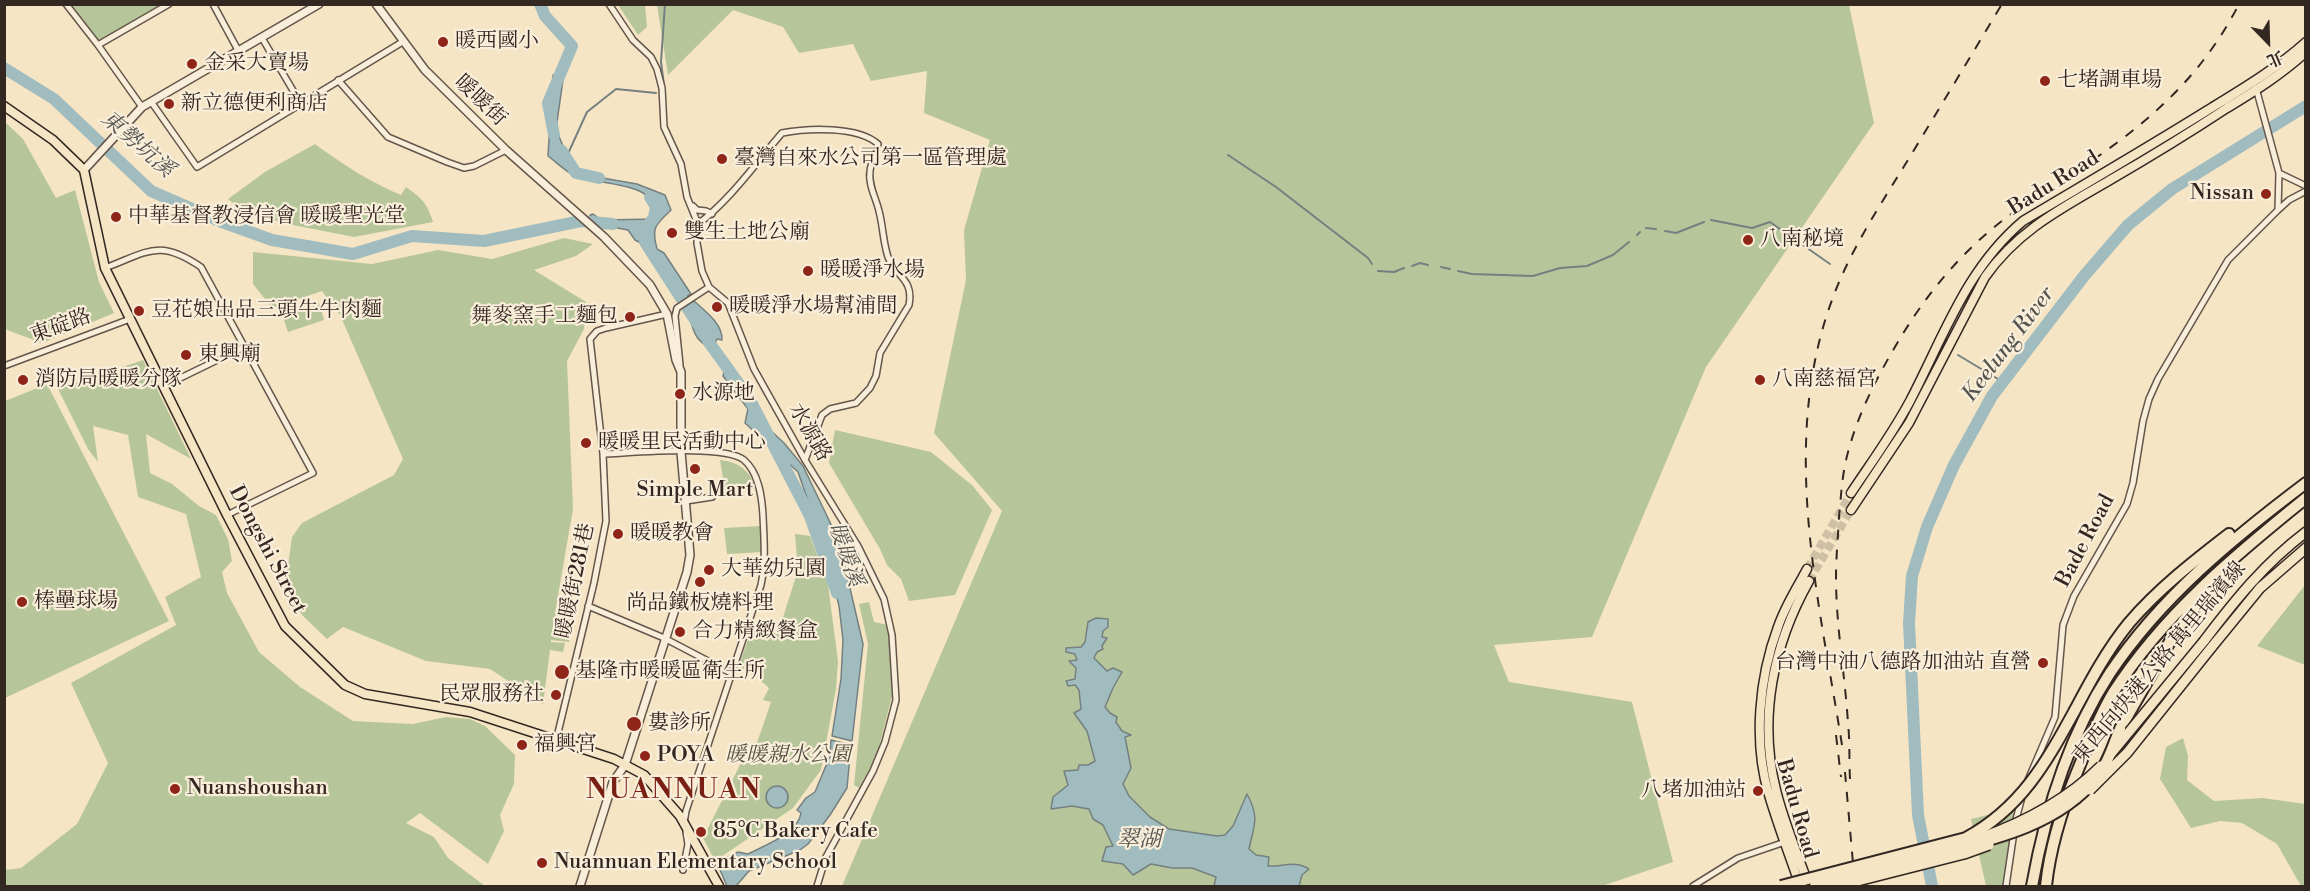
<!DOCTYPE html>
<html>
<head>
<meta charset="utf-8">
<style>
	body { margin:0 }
	#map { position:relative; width:2310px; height:891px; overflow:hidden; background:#f6e5c5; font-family:"Libre Bodoni","Noto Serif TC",serif }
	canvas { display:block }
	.frame { position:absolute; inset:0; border:6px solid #332722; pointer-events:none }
	.north { position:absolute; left:2238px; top:12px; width:60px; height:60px; -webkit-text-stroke:4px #f9eed9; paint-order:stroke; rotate:157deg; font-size:16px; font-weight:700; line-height:24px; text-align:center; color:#332722 }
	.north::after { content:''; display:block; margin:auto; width:21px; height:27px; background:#332722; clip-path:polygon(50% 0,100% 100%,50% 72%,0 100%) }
</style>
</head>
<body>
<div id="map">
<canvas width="2310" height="891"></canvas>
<div class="frame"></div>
<div class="north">北</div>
</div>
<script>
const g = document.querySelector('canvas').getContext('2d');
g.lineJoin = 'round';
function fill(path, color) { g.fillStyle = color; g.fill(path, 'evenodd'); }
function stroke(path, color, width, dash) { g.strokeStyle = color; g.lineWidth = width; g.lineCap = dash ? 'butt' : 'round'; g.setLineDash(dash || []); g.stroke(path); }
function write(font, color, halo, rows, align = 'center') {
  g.font = font + ' "Libre Bodoni","Noto Serif TC",serif'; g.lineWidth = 4.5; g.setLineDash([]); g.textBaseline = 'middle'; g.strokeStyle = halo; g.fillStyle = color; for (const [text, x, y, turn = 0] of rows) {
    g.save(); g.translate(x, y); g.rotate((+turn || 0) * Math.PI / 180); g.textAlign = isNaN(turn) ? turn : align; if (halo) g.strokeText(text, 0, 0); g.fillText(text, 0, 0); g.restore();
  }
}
fill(new Path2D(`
	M71,5H162L99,40Z
	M618,5H645L647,27L638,35Z
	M657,5H1849L1874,123L1706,367L1592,637L1494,645L1509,682L1632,702L1673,862L1602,886H842L1002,511L934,433L966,280L964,230L990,140L924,113L927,71L871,81L853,44L799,53L783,27L733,10L668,75Z
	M4,121L23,139L56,198L75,190L99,282L114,313L42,343L7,330L5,326Z
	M315,144C342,164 370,182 401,195L406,187C422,198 427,203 433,222L354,237L293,225L244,212L228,199L265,172Z
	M564,238L593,244L576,256L534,270L586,302L584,329L567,361L573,509L555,613L573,616L569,642L551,640V642L565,643L563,652L550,650L543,704L490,669L426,661L343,627L327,639L302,615L285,587L292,537L302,523L394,475L403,459L340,315L322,291L272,308L253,284V252L372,264L438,250L492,259Z
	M319,302L324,320L288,332L282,314Z
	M143,360L191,459L146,434L150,473L172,484L199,506L216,515L228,539L232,561L222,572L227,593L259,652L300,687L353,721L413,724L446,717L470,719L485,726L515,755L514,784L500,815L504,831L488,864L420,813L406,823L434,837L448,858L485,886H5V870L21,868L77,824L108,763L71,683L176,625L165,597L201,577L186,514L138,497L128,435L93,426L98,462L88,449L58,389Z
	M47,384L169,621L5,698V401Z
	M835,430L931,452L973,486L992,510L955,595L909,601L901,579L887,565L880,549L829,463Z
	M720,460C739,462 749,470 756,488L725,491Z
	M760,526L763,552L727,554L724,528Z
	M795,534L810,536L828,585L838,661L836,689L821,770L793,808L715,861L703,838L742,761L750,763L771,702L763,700L769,688L761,681V676L756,672L738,667L753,626L778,633L798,570Z
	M2305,585V665L2257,646Z
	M869,602L874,622L888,625L893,692L877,755L859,788L854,785L868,644L859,604Z
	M2183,738L2188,756L2187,780L2214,801L2263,798L2305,804V886H2301L2277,844L2242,823L2220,821L2191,828L2160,779L2166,747Z
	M2018,812L2005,886H1986L1971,819L1995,813Z`), '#b6c69a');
const water = new Path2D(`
	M553,75L563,80L556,129L574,173L637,184L665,195L671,210C656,225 651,226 657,249L664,253L691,294L683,299L657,257L644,250L643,244L635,240L628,230L602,225L590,215L593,214L601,220L656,219C660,179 598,186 575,176C566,172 556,162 548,156Z
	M694,301C705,311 723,324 722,340L717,339L715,343L729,362L730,375L737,389L754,399L759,428H768L784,443L803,466L839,541L863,644L852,741L832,736L841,679L843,640L839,606L827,556L798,472L745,423L748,409L723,376C732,353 705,350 697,337C691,329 690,314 687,305Z
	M1096,618L1108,619V627L1103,631L1102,637L1107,638L1102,646L1103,649L1097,652L1094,658L1107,671L1113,668L1122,672L1113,688L1105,707L1110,713L1117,717L1116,722L1122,731L1131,735L1125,737L1131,768L1123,784L1129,796L1150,817L1169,829L1217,836L1225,835L1233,826L1247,794C1260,818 1254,825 1249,849L1256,855L1269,857L1268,866C1282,867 1296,860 1309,869L1302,875L1299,886H1214L1216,877L1192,868H1172L1151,864L1133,875L1123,864L1102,861L1106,847L1113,846L1103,825L1093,819L1089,809L1072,806L1051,809L1053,797L1068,785L1064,771L1078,770L1079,765H1088L1095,761L1087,731L1074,713L1081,709L1079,690L1075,685L1068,686L1066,681L1075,679L1076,668L1069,661L1077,660L1075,654L1066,652V648L1081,647L1085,642L1088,622Z
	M831,740L851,745L847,788L830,815L808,844L800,850L749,871L736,886H727L717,863L738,852L748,854C765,845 798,834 801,813L797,810L806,798L815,792L830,756Z
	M766 797a11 11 0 1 1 22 0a11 11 0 1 1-22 0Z`);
fill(water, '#a1bcbe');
stroke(water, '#758080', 1.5);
stroke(new Path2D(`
	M664,85L661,62L665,4
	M1228,155L1276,187L1368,258L1372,264
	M566,158L587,112L616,89L656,93
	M1711,220L1752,228L1770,222L1830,264
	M1646,228L1656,229
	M1665,231L1676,233L1704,222
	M1637,235L1640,232
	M1412,266L1420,263L1428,265
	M1441,267L1450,269
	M1378,271L1394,272L1404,268
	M1458,271L1472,274L1533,276L1560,268L1587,266L1613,255L1629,242
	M1958,355L2003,382`), '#758080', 2);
stroke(new Path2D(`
	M540,4L545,16L572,46L548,103L554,135
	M4,68L54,99L151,191L222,222L272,240L353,254L412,236L484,241L581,221L613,224
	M561,150L576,173L599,178
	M643,231L654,218L656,207L650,197
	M645,242L697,323
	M708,341L749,398L810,516L837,593
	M1932,886L1918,815L1909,623L1912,576L1927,527L1954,465L1992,396L2084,276L2128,225L2172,189L2306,106`), '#a1bcbe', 12);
stroke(new Path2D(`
	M1807,569L1851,493
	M1809,581L1851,510`), '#cfbfa4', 8, [8, 4]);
const minor = new Path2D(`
	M66,4L98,45L142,107
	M213,4L239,52
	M609,4L633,40L651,57L657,69L662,88L664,127L681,164L687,197L698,224L697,243L702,271L709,287L728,303L754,369L805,460L858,546L884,599L892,635L896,700L885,742L873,771L826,857L817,886
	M262,38L301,104
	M98,45L169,4
	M338,80L388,137L447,162L464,168L474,166L506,150
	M152,103L197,167L404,41
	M2279,173L2306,186
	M693,206L697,210L706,211L712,214
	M2278,210L2289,200L2306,191
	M698,224C731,199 755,164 782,133C808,128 858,126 878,144C876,153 871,162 870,171C868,185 876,198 879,211C883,226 883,242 888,257C896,277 914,279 909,305L880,353L876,376L870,388L856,403L830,409L822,415L805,460
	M105,268C148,252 159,238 201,267L313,473L227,515
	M680,365L675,316L677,308L709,287
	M4,366L130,319
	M164,386L244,347
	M603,454C632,453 725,444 744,460C759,473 762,497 763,516C764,539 766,561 761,585L686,811L684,823
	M686,501L712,497
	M588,606L664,638L731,673
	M556,741L594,583L606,521L603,454L590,339L597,331L606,328L667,314
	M2028,780L2055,717L2063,625L2074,596L2127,504L2133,483L2143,421L2149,399L2158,379L2228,260L2278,210L2279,173L2256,88
	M2015,823L2022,797
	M683,870L688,844L686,832
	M1693,886L1738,858L1785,842
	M2006,886L2014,832`);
const tertiary = new Path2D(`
	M376,4L425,70L506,150L604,237L650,285L667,314L676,360L681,372V452L690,555L687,572L625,765L613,782L580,886
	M84,170L142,107L319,4`);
const primary = new Path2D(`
	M4,106L53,140L84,170L105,268L227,515L285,626L345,685L365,694L470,712L614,759L644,775L680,816L719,886
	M1851,493C1871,463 1893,433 1910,401C1944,336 1966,269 2023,221C2085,184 2147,148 2208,110C2242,89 2276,69 2306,42
	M1851,510L1909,423L1985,277C2018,230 2062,208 2110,180C2150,157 2189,133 2227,108C2255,91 2282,74 2306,52
	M1800,886C1790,856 1778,826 1769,795C1753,742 1759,678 1778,627C1785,606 1797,588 1807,569
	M1809,886C1798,855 1784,823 1776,790C1758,718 1773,645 1809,581`);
const trunk = new Path2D(`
	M2204,641C2235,600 2265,563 2306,532
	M2211,648L2260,588L2306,548`);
const motorway = new Path2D(`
	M2075,710C2091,680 2107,650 2129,623C2158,589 2194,561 2229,534
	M2120,729L2176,631L2191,611L2233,568
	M2032,886C2045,813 2069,736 2110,673C2161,597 2233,538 2306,483
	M2046,886C2050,847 2062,809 2077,772C2088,745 2098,718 2113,693C2163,615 2234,556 2306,498`);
stroke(minor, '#64564b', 8);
stroke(tertiary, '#64564b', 10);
stroke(primary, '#332722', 11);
stroke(trunk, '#332722', 12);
stroke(motorway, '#332722', 14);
stroke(minor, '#f9eed9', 5);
stroke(tertiary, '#f9eed9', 7);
stroke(primary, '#f6e5c5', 8);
stroke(trunk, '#f6e5c5', 9);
stroke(motorway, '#f6e5c5', 10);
stroke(new Path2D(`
	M1836,735L1841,777
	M1842,745C1819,599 1779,444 1832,300C1849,253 1877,210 1903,168C1936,114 1969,59 2002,4
	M1845,772L1855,886
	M1850,779C1849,761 1850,742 1848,723C1845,675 1836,626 1836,578C1836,557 1838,537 1839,517C1841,496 1842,476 1847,456C1858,412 1880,371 1904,332C1935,282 1976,236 2026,204C2113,148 2190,100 2239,4`), '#332722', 2, [10, 10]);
const trunkBridge = new Path2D(`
	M2110,755L2204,641
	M2090,790L2127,753L2211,648
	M1980,838C2025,822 2067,800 2101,766
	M1838,886L1964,854L1989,845`);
const motorwayBridge = new Path2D(`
	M1781,886L1966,838C2021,808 2046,763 2075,710
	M1815,886C1851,877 1888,867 1925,857C1982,842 2057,828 2096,778C2108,764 2113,745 2120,729`);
stroke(trunkBridge, '#332722', 12, []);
stroke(motorwayBridge, '#332722', 14, []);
stroke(trunkBridge, '#f6e5c5', 9);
stroke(motorwayBridge, '#f6e5c5', 10);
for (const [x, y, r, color] of [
	[443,42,6,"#8f2418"],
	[192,64,6,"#8f2418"],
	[2045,81,6,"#8f2418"],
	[169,104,6,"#8f2418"],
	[722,159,6,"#8f2418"],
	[2266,194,6,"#8f2418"],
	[116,217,6,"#8f2418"],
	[672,233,6,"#8f2418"],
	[1748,240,6,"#8f2418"],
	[808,271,6,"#8f2418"],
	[717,307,6,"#8f2418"],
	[139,311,6,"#8f2418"],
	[630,317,6,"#8f2418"],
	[186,355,6,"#8f2418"],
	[23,380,6,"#8f2418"],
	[1760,380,6,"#8f2418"],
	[680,394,6,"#8f2418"],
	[586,443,6,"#8f2418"],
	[695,469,6,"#8f2418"],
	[618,534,6,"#8f2418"],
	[709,570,6,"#8f2418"],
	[700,582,6,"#8f2418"],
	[22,602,6,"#8f2418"],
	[680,632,6,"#8f2418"],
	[2043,663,6,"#8f2418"],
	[562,672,8,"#8f2418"],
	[556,695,6,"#8f2418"],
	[634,724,8,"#8f2418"],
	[522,745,6,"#8f2418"],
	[645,756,6,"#8f2418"],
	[175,789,6,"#8f2418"],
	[1758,791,6,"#8f2418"],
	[701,832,6,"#8f2418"],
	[542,863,6,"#8f2418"]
]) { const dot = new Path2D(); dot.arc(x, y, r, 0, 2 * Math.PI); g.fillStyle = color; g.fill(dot); stroke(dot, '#f9eed9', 2); }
write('21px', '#332722', '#f9eed9', [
	["暖西國小",455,42],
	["金采大賣場",204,64],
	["七堵調車場",2057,81],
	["新立德便利商店",181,104],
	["臺灣自來水公司第一區管理處",734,159],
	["Nissan",2254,194,"right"],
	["中華基督教浸信會 暖暖聖光堂",128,217],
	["雙生土地公廟",684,233],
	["八南秘境",1760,240],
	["暖暖淨水場",820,271],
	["暖暖淨水場幫浦間",729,307],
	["豆花娘出品三頭牛牛肉麵",151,311],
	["舞麥窯手工麵包",618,317,"right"],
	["東興廟",198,355],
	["消防局暖暖分隊",35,380],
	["八南慈福宮",1772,380],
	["水源地",692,394],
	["暖暖里民活動中心",598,443],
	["Simple Mart",695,491,"center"],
	["暖暖教會",630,534],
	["大華幼兒園",721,570],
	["棒壘球場",34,602],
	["尚品鐵板燒料理",700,604,"center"],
	["合力精緻餐盒",692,632],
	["台灣中油八德路加油站 直營",2031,663,"right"],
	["基隆市暖暖區衛生所",576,672],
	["民眾服務社",544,695,"right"],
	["婁診所",648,724],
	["福興宮",534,745],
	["POYA",657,756],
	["Nuanshoushan",187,789],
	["八堵加油站",1746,791,"right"],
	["85°C Bakery Cafe",713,832],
	["Nuannuan Elementary School",554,863]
], 'left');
write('21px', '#332722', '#f9eed9', [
	["暖暖街",480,101,44],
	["Badu Road",2054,184,-32],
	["東碇路",61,327,-20],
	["水源路",809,433,60],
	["Bade Road",2086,541,-62],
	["Dongshi Street",267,550,62],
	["暖暖街281巷",576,581,-78],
	["東西向快速公路 萬里瑞濱線",2160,663,-50],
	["Badu Road",1796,809,74]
]);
write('italic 21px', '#544f40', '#f9eed9', [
	["暖暖親水公園",788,756]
]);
write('italic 22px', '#545451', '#f9eed9', [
	["東勢坑溪",137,145,41],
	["Keelung River",2009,345,-53],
	["暖暖溪",845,555,71],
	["翠湖",1139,841]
]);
g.letterSpacing = '1.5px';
write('bold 27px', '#7a1f14', '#f9eed9', [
	["NUANNUAN",674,792]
]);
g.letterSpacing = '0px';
</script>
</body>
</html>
